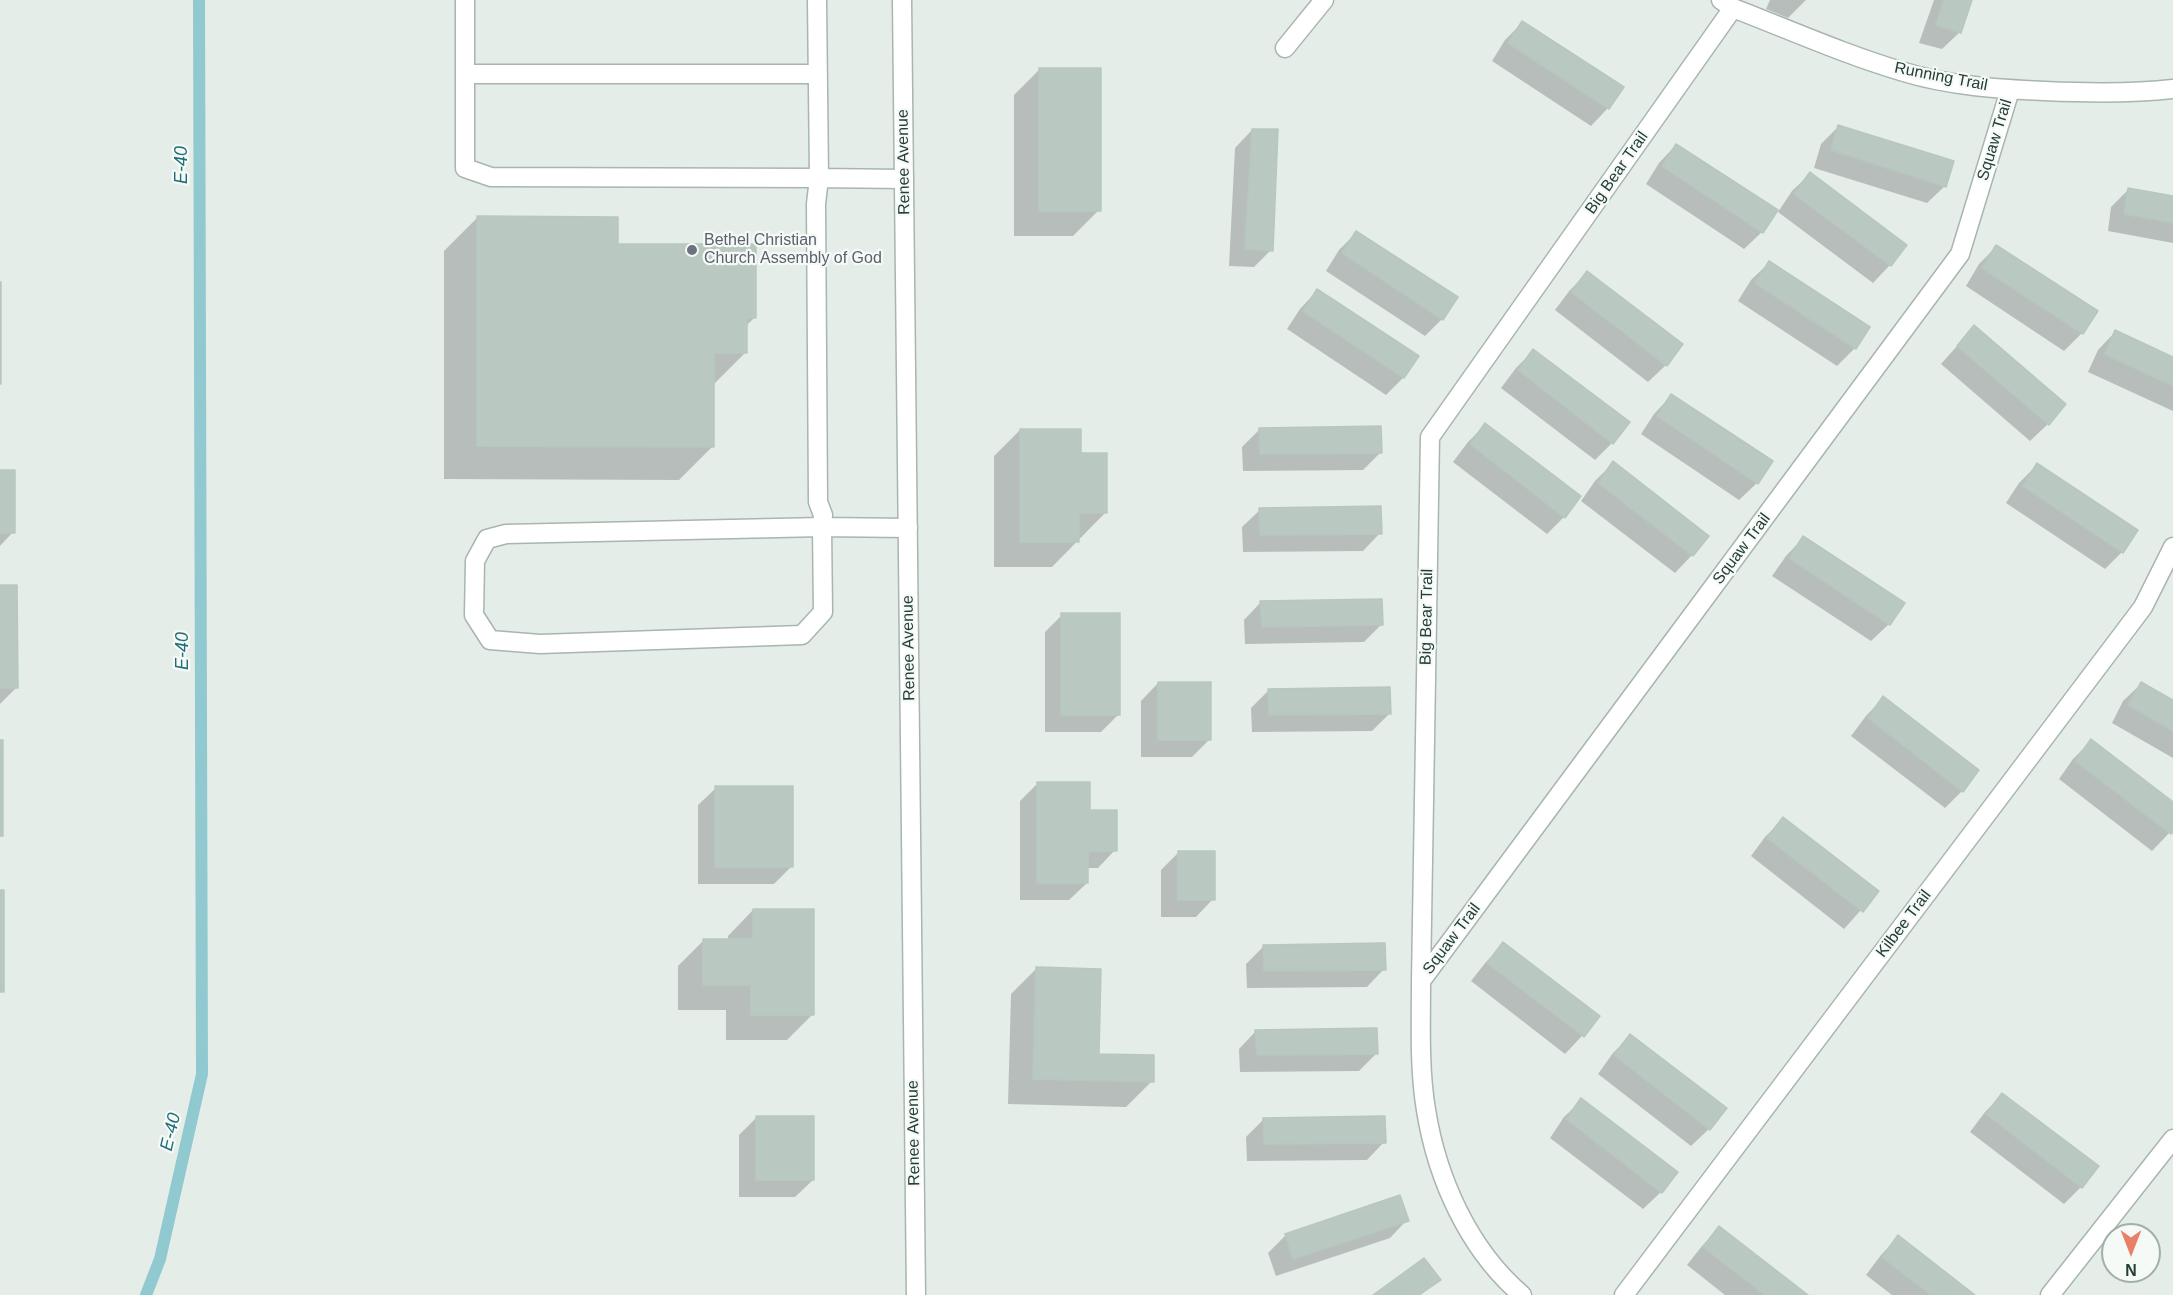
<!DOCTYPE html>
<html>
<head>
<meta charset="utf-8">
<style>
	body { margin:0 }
	#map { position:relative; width:2173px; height:1295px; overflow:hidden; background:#e5ede9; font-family:Arial,sans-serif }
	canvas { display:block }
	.north { position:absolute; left:2101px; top:1223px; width:60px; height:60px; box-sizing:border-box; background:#f5faf7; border:2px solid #a2afaa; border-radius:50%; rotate:180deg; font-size:16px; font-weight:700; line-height:24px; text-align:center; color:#253e36 }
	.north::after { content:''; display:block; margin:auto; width:21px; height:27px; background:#ea7f66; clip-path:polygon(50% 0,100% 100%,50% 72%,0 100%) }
</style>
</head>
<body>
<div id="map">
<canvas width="2173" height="1295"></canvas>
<div class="north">N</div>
</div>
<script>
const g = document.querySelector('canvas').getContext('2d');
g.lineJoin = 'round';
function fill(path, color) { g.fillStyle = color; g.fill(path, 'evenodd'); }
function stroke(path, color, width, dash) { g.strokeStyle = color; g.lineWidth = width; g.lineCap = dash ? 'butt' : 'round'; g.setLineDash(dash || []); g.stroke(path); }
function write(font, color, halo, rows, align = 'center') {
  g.font = font + ' Arial,sans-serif'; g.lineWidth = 4.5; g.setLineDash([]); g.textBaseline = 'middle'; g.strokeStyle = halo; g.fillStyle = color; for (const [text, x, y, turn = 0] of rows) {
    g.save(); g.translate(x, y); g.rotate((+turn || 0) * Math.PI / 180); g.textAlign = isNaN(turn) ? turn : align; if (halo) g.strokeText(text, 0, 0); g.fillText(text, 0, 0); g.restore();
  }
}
fill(new Path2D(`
	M1770,0H1806L1788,18L1766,9Z
	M1934,0H1971L1960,32L1942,49L1919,43Z
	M1522,23L1608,108L1591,126L1492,61L1505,40Z
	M1040,69L1099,210L1073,236H1014V95Z
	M1838,127L1945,186L1927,203L1814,168L1821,144Z
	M1252,130L1271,250L1254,267L1229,266L1235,148Z
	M1676,145L1762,232L1744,249L1646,184L1659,163Z
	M1810,174L1905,245L1890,265L1873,283L1778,212L1792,191Z
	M2129,189L2173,197V243L2108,231L2111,207Z
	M477,218L754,318L746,326V352L713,385V446L679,480L444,479V251Z
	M1356,233L1442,319L1425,336L1326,271L1339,250Z
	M1996,247L2096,312L2082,333L2064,351L1966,286L1979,264Z
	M1769,263L1868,328L1855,348L1837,366L1738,301L1751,280Z
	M1587,273L1666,365L1648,382L1555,310L1570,290Z
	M1317,291L1417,356L1403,378L1386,395L1287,329L1300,309Z
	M1974,327L2048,424L2030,441L1941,364Z
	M2115,332L2173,358V411L2088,372L2098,350Z
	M1533,351L1612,443L1595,460L1501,388L1516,368Z
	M1671,396L1757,483L1739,500L1641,434L1654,414Z
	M1485,425L1564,517L1547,534L1453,462L1468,442Z
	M1260,429L1380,453L1363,470L1243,471L1242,447Z
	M1020,430L1080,454L1105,513L1052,567H994V456Z
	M1613,463L1707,536L1692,555L1675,573L1581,501L1595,481Z
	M2037,465L2122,552L2105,569L2006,503L2019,483Z
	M0,472L13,532L0,546Z
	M1260,510L1380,533L1363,551L1243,552L1242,527Z
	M1803,538L1889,624L1871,641L1772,576L1786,556Z
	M0,587L16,688L0,704Z
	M1261,602L1381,625L1364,642L1245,644L1244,620Z
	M1062,615L1119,714L1101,732H1045V632Z
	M1158,683L1210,739L1192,757H1141V701Z
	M2141,684L2173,702V758L2112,723L2123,701Z
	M1269,690L1389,714L1372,731L1252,732L1251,708Z
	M1883,698L1962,791L1945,808L1851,736L1866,716Z
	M2091,741L2173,804V829L2152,851L2059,779L2073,759Z
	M1038,783L1088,812L1115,850L1098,868H1087V883L1069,900H1020V801Z
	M716,788L792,866L774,884H698V805Z
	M1783,819L1877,892L1844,929L1751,856L1765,837Z
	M1179,852L1213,899L1196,917H1161V870Z
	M753,910L813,1014L787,1040H726V1010H678V966L704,940H728V936Z
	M1503,944L1598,1016L1582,1036L1565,1054L1471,981L1486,962Z
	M1264,946L1384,969L1367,987L1247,988L1246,964Z
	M1037,968L1097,1056L1152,1081L1126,1107L1008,1104L1011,994Z
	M1256,1031L1376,1054L1359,1071L1240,1072L1239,1049Z
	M1630,1036L1709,1129L1691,1146L1598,1074L1613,1053Z
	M2002,1095L2081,1187L2064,1204L1970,1132L1985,1112Z
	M1582,1100L1661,1192L1643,1209L1550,1138L1564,1117Z
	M756,1118L813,1180L795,1197H739V1135Z
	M1264,1119L1384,1142L1367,1160L1247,1161L1246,1137Z
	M1407,1220L1390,1238L1276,1276L1268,1253L1286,1235Z
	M1719,1228L1805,1295H1725L1687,1265L1702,1246Z
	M1898,1237L1973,1295H1892L1866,1275L1881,1255Z`), '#0003');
stroke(new Path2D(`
	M146,1295L160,1259L202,1074L199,0`), '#90c9cf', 12);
const building = new Path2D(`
	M1944,0H1972L1961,33L1936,25Z
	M1522,21L1624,87L1609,109L1508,43Z
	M1039,68H1101V211H1039Z
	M1838,125L1954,161L1946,187L1831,150Z
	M1252,129H1278L1273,251L1245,249Z
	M1676,144L1778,210L1763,233L1662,166Z
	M1810,172L1907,245L1891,266L1794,194Z
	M2128,188L2173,196V223L2124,214Z
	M477,216L618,217V244H756V318H747V353H714V447L477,446Z
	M1356,231L1458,297L1443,320L1342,253Z
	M1996,245L2098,311L2083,334L1982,268Z
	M1769,261L1870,327L1856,349L1755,283Z
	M1587,271L1683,344L1667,366L1571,292Z
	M0,282H1V384H0Z
	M1317,289L1419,356L1404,378L1303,311Z
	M1974,325L2066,404L2049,425L1957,346Z
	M2115,330L2173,357V386L2105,354Z
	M1533,349L1630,422L1613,444L1518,370Z
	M1671,394L1773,461L1758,484L1657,416Z
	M1485,423L1581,496L1565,518L1470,444Z
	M1381,426L1382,453L1260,454L1259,428Z
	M1020,429H1081V453H1107V513H1079V542H1020Z
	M1613,461L1709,536L1693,556L1598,483Z
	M2037,463L2138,530L2123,553L2023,486Z
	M0,470H15V533H0Z
	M1381,506L1382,534L1260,535L1259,508Z
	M1803,536L1905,603L1890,625L1789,558Z
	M0,585H17L18,688H0Z
	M1382,599L1383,625L1262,627L1260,601Z
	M1061,613H1120V715H1061Z
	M1158,682H1211V740H1158Z
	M2141,682L2173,700V731L2128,705Z
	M1390,687L1391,714L1269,715L1268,689Z
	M1883,696L1979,770L1963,792L1868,718Z
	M2091,739L2173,802V832L2171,834L2075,761Z
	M0,740H3V836H0Z
	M1037,782H1090V810H1117V851H1088V883H1037Z
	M715,786H793V867H715Z
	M1783,817L1879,891L1863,912L1767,838Z
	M1178,851H1215V900H1178Z
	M0,890H4V992H0Z
	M753,909H814V1015H751V985H703V939H753Z
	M1503,942L1600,1016L1584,1037L1487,963Z
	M1385,943L1386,970L1264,971L1263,945Z
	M1036,967L1101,969L1099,1054L1154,1055V1082L1033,1079Z
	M1377,1028L1378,1054L1257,1055L1255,1030Z
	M1630,1034L1727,1108L1710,1130L1614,1055Z
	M2002,1093L2099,1166L2082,1188L1986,1114Z
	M1581,1098L1678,1172L1662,1193L1566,1119Z
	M756,1116H814V1180H756Z
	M1385,1116L1386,1143L1264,1144L1263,1118Z
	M1400,1195L1409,1221L1293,1259L1285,1234Z
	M1719,1226L1808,1295H1765L1703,1247Z
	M1898,1235L1975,1295H1931L1882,1257Z
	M1424,1258L1441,1280L1419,1295H1373Z`);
fill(building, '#bac8c2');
stroke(building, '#b7c7bf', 1.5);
const service = new Path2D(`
	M465,0V168L491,177L819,178L817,0
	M465,74H818
	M904,179L819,178L816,204L818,502L823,515L822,527L908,528
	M822,527L823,612L802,635L540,644L490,640L474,615L475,561L487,539L506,534Z`);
const minor = new Path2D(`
	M902,0L916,1295
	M1721,0L1733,8C1790,30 1846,55 1904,72C1950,86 1998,89 2045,91C2088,93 2130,94 2173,89
	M1285,48L1324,0
	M1421,981L1960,254L2010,90
	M1522,1295C1469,1250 1437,1179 1426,1110C1419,1068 1421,1024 1421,981L1430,437L1733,8
	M1624,1295L2143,607L2173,547
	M2050,1295L2173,1139`);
stroke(service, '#a8b5b0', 21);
stroke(minor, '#a8b5b0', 21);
stroke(service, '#fff', 18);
stroke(minor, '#fff', 18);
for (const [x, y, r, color] of [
	[692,250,6,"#6b7280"]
]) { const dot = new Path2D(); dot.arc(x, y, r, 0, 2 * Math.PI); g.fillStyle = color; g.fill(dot); stroke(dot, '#f5faf7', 2); }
write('16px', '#253e36', '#f5faf7', [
	["Running Trail",1941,77,11],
	["Squaw Trail",1995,140,-73],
	["Renee Avenue",904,162,-91],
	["Big Bear Trail",1617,173,-55],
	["Squaw Trail",1742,549,-53],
	["Big Bear Trail",1427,617,-89],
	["Renee Avenue",909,648,-91],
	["Kilbee Trail",1904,924,-53],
	["Squaw Trail",1452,939,-53],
	["Renee Avenue",914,1133,-91]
]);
write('16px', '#5b616d', '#f5faf7', [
	["Bethel Christian",704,241],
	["Church Assembly of God",704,259]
], 'left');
write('italic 18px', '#226e77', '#f5faf7', [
	["E-40",182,165,-90],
	["E-40",183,651,-90],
	["E-40",171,1132,-77]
]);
</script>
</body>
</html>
